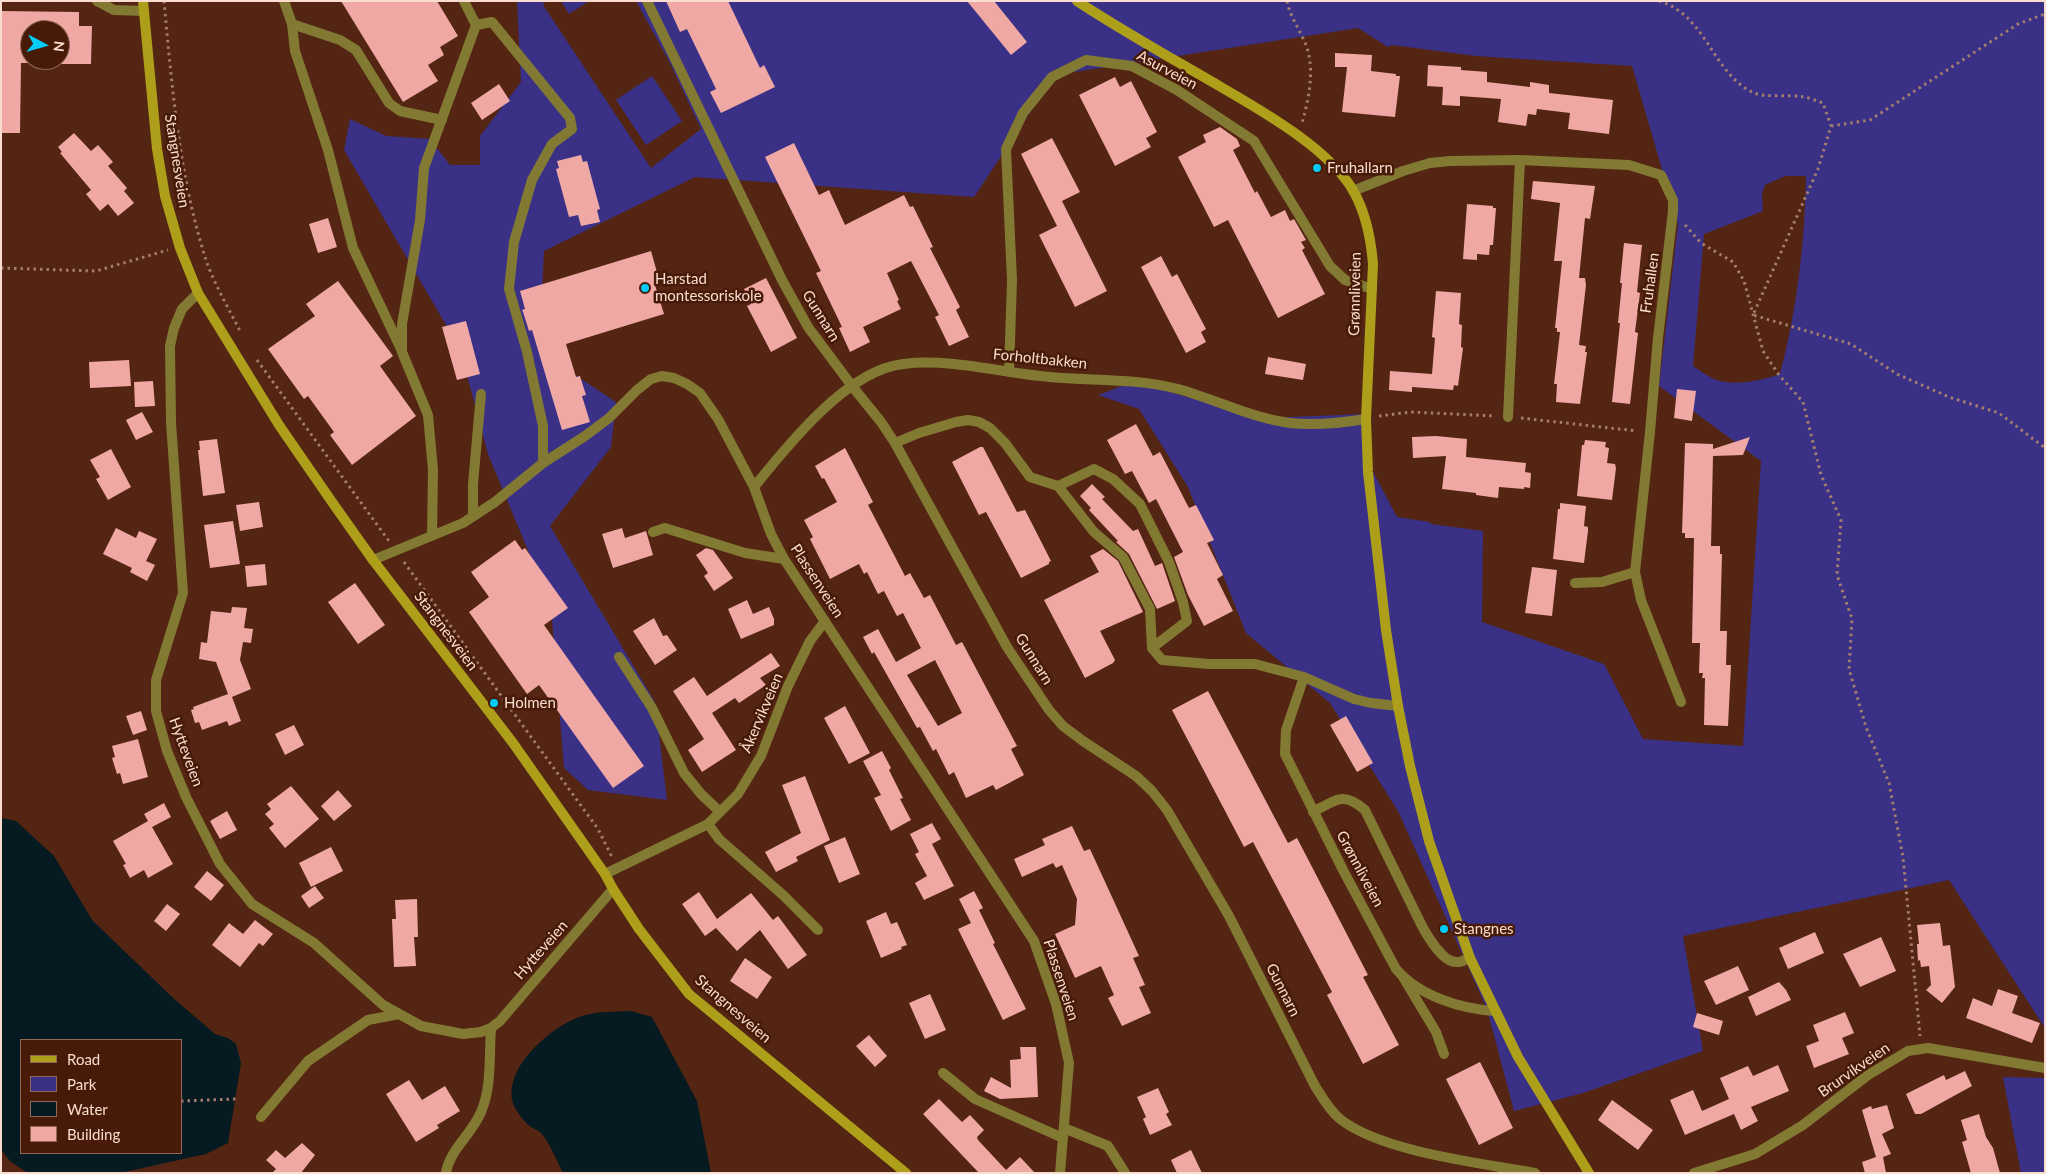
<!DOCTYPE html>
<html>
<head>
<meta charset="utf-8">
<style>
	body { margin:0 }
	#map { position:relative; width:2046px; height:1174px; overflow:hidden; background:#532512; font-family:Lato,sans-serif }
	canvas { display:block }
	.frame { position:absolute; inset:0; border:2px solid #fbdcd1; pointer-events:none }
	.legend { position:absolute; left:20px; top:1039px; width:162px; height:115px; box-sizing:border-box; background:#471b07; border:1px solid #8f6858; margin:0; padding:6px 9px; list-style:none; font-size:15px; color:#fbdcd1 }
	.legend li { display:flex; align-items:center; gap:10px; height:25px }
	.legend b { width:25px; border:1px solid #8f6858 }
	.north { position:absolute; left:20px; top:20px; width:50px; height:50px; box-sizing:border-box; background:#471b07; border:1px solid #8f6858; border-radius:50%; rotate:96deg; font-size:14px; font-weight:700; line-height:20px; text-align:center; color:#fbdcd1 }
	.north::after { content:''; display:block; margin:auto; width:18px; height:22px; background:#01cbf9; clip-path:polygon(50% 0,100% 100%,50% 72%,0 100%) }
</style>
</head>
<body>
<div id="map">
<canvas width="2046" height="1174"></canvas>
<div class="frame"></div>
<ul class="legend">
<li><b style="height:6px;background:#ae9f1b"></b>Road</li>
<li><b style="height:14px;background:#3a3187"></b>Park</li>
<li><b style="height:14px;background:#061a21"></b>Water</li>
<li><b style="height:14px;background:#f0a8a5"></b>Building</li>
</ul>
<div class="north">N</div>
</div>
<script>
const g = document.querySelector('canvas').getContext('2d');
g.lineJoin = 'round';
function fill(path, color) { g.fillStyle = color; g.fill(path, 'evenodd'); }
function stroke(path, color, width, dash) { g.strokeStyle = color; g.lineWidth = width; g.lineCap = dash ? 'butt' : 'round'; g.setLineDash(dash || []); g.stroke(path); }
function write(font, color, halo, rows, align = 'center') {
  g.font = font + ' Lato,sans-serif'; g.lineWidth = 5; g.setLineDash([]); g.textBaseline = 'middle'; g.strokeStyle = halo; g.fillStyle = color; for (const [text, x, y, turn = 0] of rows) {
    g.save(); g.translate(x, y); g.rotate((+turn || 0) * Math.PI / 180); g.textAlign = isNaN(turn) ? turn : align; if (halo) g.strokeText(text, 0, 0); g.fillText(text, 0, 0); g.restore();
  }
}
fill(new Path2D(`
	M517,1H545L543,5L651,168L701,129L670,63L636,1H2045V1028L1949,880L1683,936L1703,1051L1583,1093L1514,1111L1487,1009L1398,811L1330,703L1246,633L1188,487L1139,409L1098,395L1133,382L1265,418L1365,414L1371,468L1397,517L1430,522L1431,524L1483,531L1482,622L1604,664L1643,739L1743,746L1761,461L1659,386L1678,224L1632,66L1476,56L1392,45L1388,47L1358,28L1055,75L974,197L695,177L544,251L539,351L616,402L611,447L550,526L655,702L667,800L588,790L564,768L551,606L488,454L460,349L344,150L350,119L386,136L430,139L450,165H480V136L521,82ZM1785,176H1806C1805,242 1797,310 1780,374C1759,381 1731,388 1710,377C1704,374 1698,369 1693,366L1704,234L1763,211L1762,193L1765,185Z
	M561,1H589L569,14Z
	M652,76L682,121L646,145L616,100Z
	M2003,1077L2045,1078V1173H2021Z`), '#3a3187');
fill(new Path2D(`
	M1,818L16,821L54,856L92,920L172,997L215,1034L228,1038L236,1044L241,1063L228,1143L206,1154L120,1173H28L11,1162L2,1151ZM21,1040H181V1153H21Z
	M631,1011L652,1017L697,1101L711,1173H563C558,1163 548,1140 541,1133C538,1130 534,1129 531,1127C525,1123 517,1112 514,1106C500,1070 551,1026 582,1016C597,1011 615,1012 631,1011Z`), '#061a21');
fill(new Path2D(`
	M341,1H437L458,36L440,47L444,55L428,65L438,81L403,102Z
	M666,1H728L760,68L764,65L775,87L721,113L710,92L716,89L687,29L680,32Z
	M967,1H994L1027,42L1011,55Z
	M1,11L79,12V26H92L91,64H60V30H30V63H21L20,133H1Z
	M1335,53L1372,55L1371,71L1396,74V76H1400L1395,117L1342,112L1347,67H1335Z
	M1428,65L1461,67V70L1487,72V82L1530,87V82L1549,85V93L1613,100L1609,134L1568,129L1570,113L1537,109L1536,115L1528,114L1526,126L1498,122L1501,99L1460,96V106L1442,105L1443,87L1427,86Z
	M1115,77L1120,87L1131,81L1157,132L1146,138L1151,147L1115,166L1079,95Z
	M499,84L510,101L482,120L471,103Z
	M1220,127L1237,139L1240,146L1233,150L1255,193L1257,191L1271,217L1285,210L1290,221L1294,219L1306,240L1301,242L1305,248L1302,250L1325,294L1278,318L1228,220L1214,227L1178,157L1206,142L1203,135Z
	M74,133L91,151L98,145L113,162L108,166L127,188L124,191L134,203L118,216L108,204L100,211L86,194L91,190L60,153L62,152L58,147Z
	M1052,138L1080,192L1062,201L1107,291L1075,307L1039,235L1057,226L1021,154Z
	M794,143L819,195L829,190L845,225L904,195L910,207L913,206L933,247L930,248L960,307L956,310L969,337L949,346L935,317L939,315L911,261L887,273L899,300L897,301L901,309L863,327L870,342L850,352L839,328L842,327L816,273L821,271L765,157Z
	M581,155L583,162L587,161L600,209L597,210L600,222L581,226L578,215L569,217L556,169L559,168L557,161Z
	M1533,181L1595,186L1590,219L1585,218L1579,278H1585L1586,285L1579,345L1586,346L1585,352H1587L1580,404L1556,402L1557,384H1554L1560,332H1557V328H1555L1562,261H1554L1560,203L1531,199Z
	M1467,204L1493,206V208H1496L1493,245H1490L1489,255L1477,254V260L1463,259Z
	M328,218L337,247L318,253L309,224Z
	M1624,243L1642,245L1637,292L1640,293L1635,332L1638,333L1630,404L1612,402L1620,323H1618L1622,283H1620Z
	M651,251L660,283L655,285L664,314L566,344L576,377L580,376L586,395L582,396L590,422L562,430L532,330L529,331L523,312L522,310L525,309L520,291Z
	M1161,256L1172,277L1177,274L1206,329L1201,332L1206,342L1186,353L1141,267Z
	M766,278L797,338L771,352L747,306L751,304L744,289Z
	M338,281L393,356L380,366L416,416L352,465L330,435L334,432L308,396L304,399L268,349L315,316L306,304Z
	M1436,291L1461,293L1459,324L1462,325L1461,347L1463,348L1458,386L1454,385L1453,390L1412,387V392L1389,390L1390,371L1432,374L1435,338L1432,337Z
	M466,321L480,374L457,380L442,327Z
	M1268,357L1306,364L1303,380L1265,374Z
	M129,360L131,386L90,388L89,362Z
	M153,381L155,406L135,407L134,382Z
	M1677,389L1696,391L1692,421L1674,418Z
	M142,412L153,432L136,440L126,420Z
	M1136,424L1153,456L1160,452L1189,508L1196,505L1214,540L1207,543L1223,575L1217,579L1233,611L1204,626L1188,595L1174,557L1183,552L1156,499L1149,503L1132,471L1125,474L1107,440Z
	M1436,436L1467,439L1466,457L1526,463L1525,472L1531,473L1530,488L1524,487V489L1499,487L1498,498L1476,495V493L1442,489L1446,456L1413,458L1412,437Z
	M1750,437L1743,455L1713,456L1711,546H1720V554H1722L1720,631H1727L1726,665H1731L1728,726L1704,725L1705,678H1702L1703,673H1699L1700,643H1692L1694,538H1685V533H1682L1685,443L1713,444V449Z
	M217,439L225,493L203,496L198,450H200L199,441Z
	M1585,440L1606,442L1605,447L1609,448L1607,463L1615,464L1616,468L1612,500L1577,496L1582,445H1584Z
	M980,447H983L1017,512L1025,510L1051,561L1049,562V564L1021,578L986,512L979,515L952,462Z
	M845,448L873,502L868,505L905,576L910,573L924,598L930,595L956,645L962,642L1017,746L1011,749L1024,775L996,790L993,785L966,798L954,772L949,775L936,749L933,751L920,727L917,728L874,652L872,654L863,637L878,629L896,662L921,648L903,613L897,616L884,591L878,594L867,572L864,574L859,564L830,579L810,539L813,537L804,520L837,502L824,478L822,479L815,466ZM935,660L962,713L938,726L907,675Z
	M111,449L131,487L108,500L96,479L100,477L90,460Z
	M1092,484L1105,497L1102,499L1133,531L1138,529L1155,566L1162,563L1175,601L1157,609L1129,554L1116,542L1118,541L1089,510L1091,508L1080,496Z
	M259,502L263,527L240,531L236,505Z
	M1560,503L1586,506L1584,526L1588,527V531L1584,563L1553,559L1558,509H1560Z
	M233,521L240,564L210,568L204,525Z
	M116,528L136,538L139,531L157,539L146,561L155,565L147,581L130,572L132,568L103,554Z
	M622,528L625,538L646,531L653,555L613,568L602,534Z
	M515,540L522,550L525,548L568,608L544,625L644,766L613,788L539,685L527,694L469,612L489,597L471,572Z
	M706,548L713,550L733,578L714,591L704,576L708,573L696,555Z
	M1103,549L1118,561L1143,612L1100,631L1115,660L1113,663L1085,678L1044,600L1099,572L1090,556Z
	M265,564L267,585L247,587L245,566Z
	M1532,567L1557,570L1552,616L1525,613Z
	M355,583L385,625L358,644L328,602Z
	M747,600L753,614L769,607L774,619V625L741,639L728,609Z
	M232,607L247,608L244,628L253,629L251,643L243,642L240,660L251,689L232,697L241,721L229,726L227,721L202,730L199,722L195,723L191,710L194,709L193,707L228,694L216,662L199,659L201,642L207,643L211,611L231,613Z
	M654,618L663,636L667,635L677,650L655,665L633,631Z
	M771,653L780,666L760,678L766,685L739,703L735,698L712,713L736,750L702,772L688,750L704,739L673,691L694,677L707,696Z
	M1208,691L1288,843L1297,838L1368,975L1363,977L1399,1045L1363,1064L1327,995L1332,992L1253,842L1244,847L1172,710Z
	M845,706L870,753L849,764L824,718Z
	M141,711L147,730L133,735L126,716Z
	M1346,716L1373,763L1357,772L1330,725Z
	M294,725L304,745L285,755L275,734Z
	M138,739L148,777L123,784L120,773L117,774L112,758L115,757L112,746Z
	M882,751L891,768L889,770L903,798L900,799L911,820L891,831L874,798L881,795L863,761Z
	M805,776L830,840L796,857L798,861L776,872L765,852L801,833L782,785Z
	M291,786L319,819L285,848L269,828L274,824L265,814L271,809L267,804Z
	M338,790L352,806L334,821L321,806Z
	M164,803L171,817L152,827L173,864L148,878L144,870L130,878L123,865L126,864L113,841L148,821L144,814Z
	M227,811L237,830L220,839L210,821Z
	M932,823L941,839L932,844L954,886L924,900L915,883L927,876L915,854L919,852L910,834Z
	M1072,826L1084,851L1090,849L1139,956L1133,958L1145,985L1139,987L1151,1013L1122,1026L1108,998L1114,995L1101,966L1075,978L1055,934L1075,925L1077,899L1062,865L1056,868L1053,863L1022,877L1014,859L1045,845L1042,839Z
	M845,837L860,874L839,883L824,846Z
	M331,847L343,871L311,887L299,863Z
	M207,871L224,885L211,901L194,887Z
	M315,886L324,898L309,908L301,896Z
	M974,891L983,908L979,910L995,943L993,944L1026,1009L1003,1020L958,929L971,923L959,899Z
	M699,892L717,919L751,893L773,920L778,916L807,955L788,969L760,930L737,951L716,928L705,936L682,904Z
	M417,899L418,937H414L416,966L394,967L392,919H396L395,900Z
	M167,904L180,914L166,931L154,921Z
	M886,912L891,924L897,922L907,945L901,947L902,949L881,958L866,921Z
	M255,920L273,934L263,946L259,943L240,967L212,945L229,923L243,934Z
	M1940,923L1943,946L1950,945L1955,987L1942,1003L1926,990L1931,985L1929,966L1921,967L1920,960L1918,961L1917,944H1919L1917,925Z
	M1815,932L1824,953L1788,969L1779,948Z
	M1881,937L1896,971L1860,987L1843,954Z
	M745,958L772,977L757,999L730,981Z
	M1738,966L1749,990L1716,1005L1704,981Z
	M1779,982L1786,990L1791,1000L1756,1016L1748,997Z
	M1998,989L2018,996L2012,1013L2040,1023L2032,1043L1966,1018L1973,998L1992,1006Z
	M930,994L946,1030L925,1039L909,1003Z
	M1845,1012L1854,1033L1842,1038L1849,1054L1814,1068L1806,1046L1819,1041L1813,1025Z
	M1697,1013L1723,1021L1719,1035L1693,1027Z
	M869,1035L887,1056L875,1067L856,1046Z
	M1020,1047H1036L1038,1097L1000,1099L984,1091L991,1077L1011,1088L1010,1060L1021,1059Z
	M1480,1062L1513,1128L1479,1145L1446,1079Z
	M1778,1065L1789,1091L1751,1107L1758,1121L1741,1130L1734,1114L1685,1135L1670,1100L1693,1090L1702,1111L1729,1099L1720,1078L1748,1066L1753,1076Z
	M1965,1071L1972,1086L1921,1114H1915L1906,1094L1944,1075L1946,1080Z
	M409,1080L422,1100L445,1086L460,1111L437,1125L439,1128L416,1142L386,1094Z
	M1158,1088L1169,1112L1166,1114L1172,1125L1150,1135L1143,1119L1146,1117L1137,1097Z
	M939,1099L962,1122L970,1115L984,1130L977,1137L978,1140L1006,1170L1020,1157L1035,1173H979L923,1114Z
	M1612,1100L1653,1130L1638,1150L1598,1120Z
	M1887,1105L1894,1128L1882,1134L1891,1154L1883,1157L1886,1173H1865L1862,1162L1876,1157L1862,1110L1871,1106L1872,1109Z
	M1979,1114L1986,1137L1993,1148L2000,1173H1971L1962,1142L1967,1140L1961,1120Z
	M302,1143L315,1155L301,1173H272L276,1169L266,1160L276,1150L285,1158Z
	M1191,1150L1202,1173H1177L1171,1160Z`), '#f0a8a5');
stroke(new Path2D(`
	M164,1C172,87 179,174 205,257C213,282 229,309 241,333
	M1287,1C1290,17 1300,30 1306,45C1315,70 1309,98 1302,123
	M1659,1C1707,15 1712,74 1754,93C1767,98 1790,94 1804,97C1810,98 1817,101 1823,103L1831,126L1818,169L1753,315L1851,344L1897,374L1949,397L1999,413L2045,448
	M1831,126L1870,120L2018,24L2045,14
	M1685,225L1701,243L1733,262L1744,281L1763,351L1779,375L1803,402L1821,475L1841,520L1837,575L1852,619L1849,669L1866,727L1889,783L1903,857L1920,1036
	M1,268L96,271L168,250
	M257,360L389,541
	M1379,416L1411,412L1495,416
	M1521,418L1637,431
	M404,562L598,829L612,857
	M181,1101L236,1099`), '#a47d6e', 3, [2.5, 4]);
stroke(new Path2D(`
	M97,1L114,10L144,11
	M284,1L292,24L295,51L328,150L353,248L402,351
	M464,1L476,25
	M647,1L782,280L808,327L852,386
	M292,24L340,40L356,50L389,103L400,111L442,120
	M473,516V484L481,394
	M653,532L665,528L745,553L784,559
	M1575,583L1602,582L1635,572
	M1313,812C1336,800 1343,791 1365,810L1422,926C1428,937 1444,964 1458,962C1462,962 1466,959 1470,958
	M1403,977L1436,1032L1444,1054
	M261,1117L308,1061L368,1020L399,1014`), '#827933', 10);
stroke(new Path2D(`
	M1353,191L1403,171L1430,163L1450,161L1520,160L1629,165L1661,175L1673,200V211L1658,338L1650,432L1635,572L1641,600L1681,702
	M198,293L182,309L174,328L170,346L171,423L183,593L156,680V711L167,751L186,797L220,864L252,904L314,943L383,1005L421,1026L463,1034L481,1032L491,1028L500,1021L613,889
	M1009,372L1012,280L1006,149L1023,113L1052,77L1086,60L1132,66L1177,90L1254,141L1330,266L1345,280L1372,289
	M852,386L881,422L895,443L1007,647L1049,710L1063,726L1083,741L1136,776L1152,791L1167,810L1229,916L1315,1086C1322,1097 1329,1110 1340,1119C1382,1152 1481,1163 1535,1173
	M1508,417L1520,160
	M895,443L919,433L956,422L968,420L979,422L990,428L1005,443L1030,477L1058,486L1094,532L1123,557L1150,609L1152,648
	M1058,486L1094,469L1113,479L1140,504L1169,562L1183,602L1187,621L1152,648L1162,660L1209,664H1255L1304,677L1354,699L1371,703L1398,706
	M754,487C787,446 847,370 903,364C952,358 1001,373 1050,377C1092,381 1136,378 1178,389C1215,399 1251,418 1290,423C1315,426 1341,423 1366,419
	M432,536L433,470L428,415L402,352V324L420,220L424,168L476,25L492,22L570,118L572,129L552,144L532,180L514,242L509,289L527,352L543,426V463
	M373,560L463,523L495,502L543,463L585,436L609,418L637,390L651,379L662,376L674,378L687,384L700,393L718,419L754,487L771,534L784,559L1034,941L1056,1004L1069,1063L1060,1173
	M619,657L652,708L684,773L701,794L720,812
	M1304,677L1286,730L1285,754L1344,872L1396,969C1419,996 1461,1009 1495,1011
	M708,824L719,839L783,895L818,930
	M605,874L708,824L738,794L761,756L788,686L810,641L825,621
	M943,1073L975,1099L1063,1138
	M1064,1128L1108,1146L1125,1173
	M446,1172C451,1148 472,1134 481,1112C492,1087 489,1055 491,1028
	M1694,1173L1755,1154L1803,1125L1868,1075L1908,1051L1928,1048L2045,1068`), '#827933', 10);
stroke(new Path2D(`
	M143,1L157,149L165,196L180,248L198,293L279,425L332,502L373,560L513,743L605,874L613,889L639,929L689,994L906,1173
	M1077,1C1124,32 1173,59 1221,87C1262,111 1330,149 1354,192C1366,214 1371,239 1373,264L1366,419L1368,472L1386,630L1398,706L1410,766L1429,841L1470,958L1518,1057L1589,1173`), '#ae9f1b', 10);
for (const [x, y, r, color] of [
	[1317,168,5,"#01cbf9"],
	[645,288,5,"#01cbf9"],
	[494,703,5,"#01cbf9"],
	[1444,929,5,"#01cbf9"]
]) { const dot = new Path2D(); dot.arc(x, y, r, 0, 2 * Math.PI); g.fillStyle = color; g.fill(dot); stroke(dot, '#471b07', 2); }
write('15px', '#fbdcd1', '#471b07', [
	["Asurveien",1167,70,28],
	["Stangnesveien",177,161,81],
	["Fruhallen",1650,283,-82],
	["Grønnliveien",1355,294,-89],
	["Gunnarn",821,316,58],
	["Forholtbakken",1040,359,6],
	["Plassenveien",817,581,57],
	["Stangnesveien",446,631,53],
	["Gunnarn",1034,659,58],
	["Åkervikveien",762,713,-67],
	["Hytteveien",186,752,70],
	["Grønnliveien",1360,869,62],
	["Hytteveien",541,950,-49],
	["Plassenveien",1061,980,72],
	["Gunnarn",1283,990,63],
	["Stangnesveien",733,1009,41],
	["Brurvikveien",1854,1070,-35]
]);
write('15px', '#fbdcd1', '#471b07', [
	["Fruhallarn",1327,168],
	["Harstad",655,279],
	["montessoriskole",655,296],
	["Holmen",504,703],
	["Stangnes",1454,929]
], 'left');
</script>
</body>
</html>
